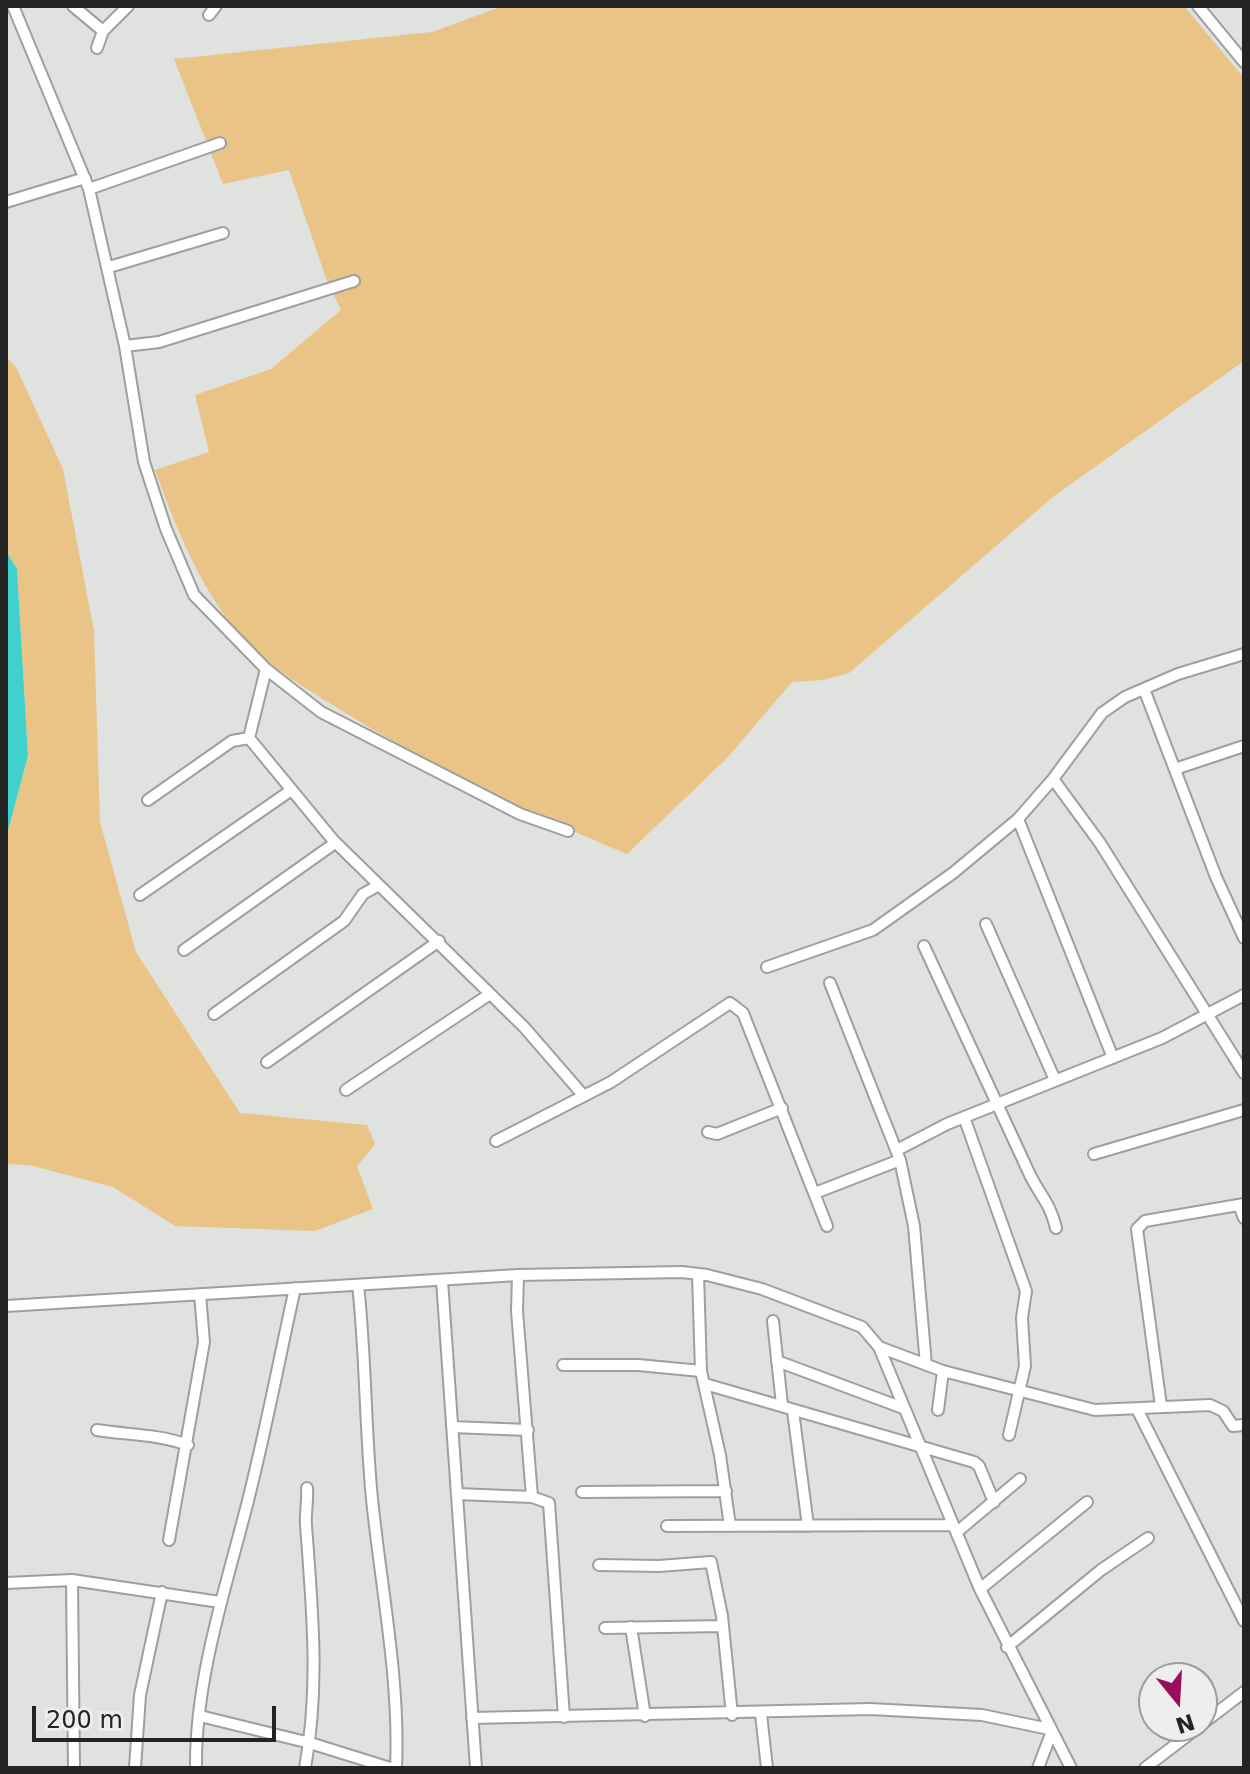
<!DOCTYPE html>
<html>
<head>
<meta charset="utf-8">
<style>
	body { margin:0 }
	#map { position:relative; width:1250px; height:1774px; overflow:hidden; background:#dfe2de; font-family:"DejaVu Sans",sans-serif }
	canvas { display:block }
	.frame { position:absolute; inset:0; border:8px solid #232423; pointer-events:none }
	.north { position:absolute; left:1138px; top:1662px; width:80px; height:80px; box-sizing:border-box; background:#edefec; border:2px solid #9c9e9c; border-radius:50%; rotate:162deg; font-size:22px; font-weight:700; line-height:32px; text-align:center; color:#232423 }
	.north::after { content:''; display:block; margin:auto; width:28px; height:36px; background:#9b0e5f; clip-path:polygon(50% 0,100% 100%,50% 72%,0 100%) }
	.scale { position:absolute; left:32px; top:1706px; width:244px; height:36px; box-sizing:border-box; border:4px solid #232423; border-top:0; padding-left:10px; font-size:24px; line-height:28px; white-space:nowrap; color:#232423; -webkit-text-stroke:6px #edefec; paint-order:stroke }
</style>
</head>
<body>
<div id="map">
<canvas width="1250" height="1774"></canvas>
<div class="frame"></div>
<div class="north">N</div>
<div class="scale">200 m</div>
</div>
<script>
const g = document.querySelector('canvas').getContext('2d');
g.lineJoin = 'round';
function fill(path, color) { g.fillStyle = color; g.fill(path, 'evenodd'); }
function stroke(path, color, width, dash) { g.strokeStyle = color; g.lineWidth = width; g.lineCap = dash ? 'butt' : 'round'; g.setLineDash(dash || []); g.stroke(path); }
fill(new Path2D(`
	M503,6H1184L1244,78V361L1054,496L849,673L823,680L792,682L728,757L627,854C528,813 431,766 339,709C304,687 264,664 237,632C198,583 176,528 155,470L209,452L195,395L271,369L341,310L327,281L289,170L223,184L174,59L432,32Z
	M6,356L17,369L63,469L94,631L100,822L136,952L240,1113L367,1125L375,1144L357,1166L373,1209L315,1231L175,1226L113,1187L29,1165L6,1164V838L28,756L17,569L6,551Z`), '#eac486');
fill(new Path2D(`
	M6,551L17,569L28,756L6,838Z`), '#40d1cf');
const street = new Path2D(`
	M13,6L89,189L125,346L144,462L166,529L194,595L266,669L321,712L520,814L568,831
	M73,6L103,31
	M1198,6L1244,62
	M209,15L216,6
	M97,48L103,31L128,6
	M89,189L220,143
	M6,202L85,178
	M109,267L223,233
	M125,346L159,342L354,281
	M266,669L249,738L333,840L524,1027L583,1095
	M1144,689L1216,877L1244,938
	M1175,769L1244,746
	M1053,779L1100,843L1244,1073
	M148,800L232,741L249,738
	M1018,819L1113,1058
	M140,895L290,791
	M986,924L1055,1080
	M924,946L1030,1175C1041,1197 1050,1203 1056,1228
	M184,950L335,843
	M767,967L873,930L953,873L1018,819L1053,779L1102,713L1125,697L1178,674L1244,654
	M830,983L900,1160L914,1226L926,1365
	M214,1014L344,921L363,894L379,885
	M267,1062L439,941
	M346,1090L490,994
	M964,1117L1026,1291L1022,1318L1025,1366L1009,1435
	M708,1132L717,1134L782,1108
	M496,1141L611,1082L730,1003L743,1013L827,1226
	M897,1150L947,1124L1162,1038L1244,995
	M1094,1154L1244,1110
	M815,1193L900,1160
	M1239,1205L1244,1218
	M698,1274L701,1371L720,1455L730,1526
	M518,1275L517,1311L532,1497L549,1503L564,1717
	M442,1280L476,1768
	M358,1285C366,1357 365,1428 372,1499C381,1588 400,1679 396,1768
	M6,1306L518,1275L682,1272L707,1275L762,1289L862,1327L879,1347L980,1589L1071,1768
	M773,1321L782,1405
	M879,1347L943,1371L1095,1410L1210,1405L1223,1411L1233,1426L1244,1425
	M777,1361L903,1408
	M563,1365H638L701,1371
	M705,1384L974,1462L979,1466L994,1502
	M1161,1406L1137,1229L1145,1221L1244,1204
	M1137,1409L1244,1621
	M938,1410L943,1371
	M793,1411L808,1526
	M452,1427L528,1430
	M97,1430C128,1435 158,1434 188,1445
	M582,1492L726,1491
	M457,1494L532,1497
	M667,1526L953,1525
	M957,1532L1020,1479
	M169,1540L204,1342L200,1294
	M599,1565L659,1566L711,1562L722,1616L732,1715
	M72,1580L74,1768
	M6,1583L72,1580L220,1602
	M980,1589L1087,1502
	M631,1627L645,1716
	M605,1628L723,1626
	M1007,1647L1101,1570L1148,1538
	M761,1714L767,1768
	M200,1716L310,1743L390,1768
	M472,1718L870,1709L982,1715L1049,1729
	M1202,1724L1244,1692
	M135,1768L140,1695L162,1592
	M196,1768C195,1683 223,1597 244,1516C264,1441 278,1364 295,1288
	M305,1768C320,1686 312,1607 306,1525C305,1513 308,1501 307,1488
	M1038,1768L1051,1734
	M1145,1768L1200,1726`);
stroke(street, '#9ea09d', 14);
stroke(street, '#fff', 10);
</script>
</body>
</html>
